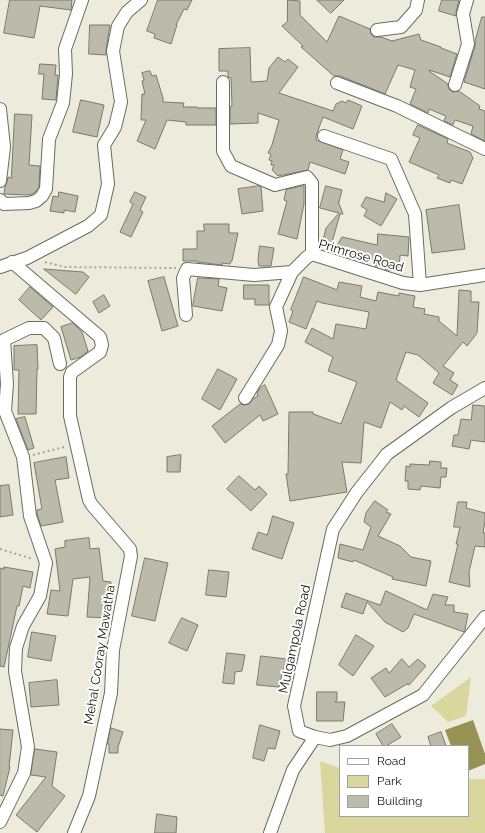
<!DOCTYPE html>
<html>
<head>
<meta charset="utf-8">
<style>
	body { margin:0 }
	#map { position:relative; width:485px; height:833px; overflow:hidden; background:#edecdc; font-family:Raleway,sans-serif }
	canvas { display:block }
	.legend { position:absolute; left:339px; top:745px; width:130px; height:72px; box-sizing:border-box; background:#fff; border:1px solid #a1a19f; margin:0; padding:5px 7px; list-style:none; font-size:12px; color:#15150f }
	.legend li { display:flex; align-items:center; gap:8px; height:20px }
	.legend b { width:20px; border:1px solid #a1a19f }
</style>
</head>
<body>
<div id="map">
<canvas width="485" height="833"></canvas>
<ul class="legend">
<li><b style="height:5px;background:#fff"></b>Road</li>
<li><b style="height:11px;background:#d9d79d"></b>Park</li>
<li><b style="height:11px;background:#bcbbab"></b>Building</li>
</ul>
</div>
<script>
const g = document.querySelector('canvas').getContext('2d');
g.lineJoin = 'round';
function fill(path, color) { g.fillStyle = color; g.fill(path, 'evenodd'); }
function stroke(path, color, width, dash) { g.strokeStyle = color; g.lineWidth = width; g.lineCap = dash ? 'butt' : 'round'; g.setLineDash(dash || []); g.stroke(path); }
function write(font, color, halo, rows, align = 'center') {
  g.font = font + ' Raleway,sans-serif'; g.lineWidth = 4; g.setLineDash([]); g.textBaseline = 'middle'; g.strokeStyle = halo; g.fillStyle = color; for (const [text, x, y, turn = 0] of rows) {
    g.save(); g.translate(x, y); g.rotate((+turn || 0) * Math.PI / 180); g.textAlign = isNaN(turn) ? turn : align; if (halo) g.strokeText(text, 0, 0); g.fillText(text, 0, 0); g.restore();
  }
}
fill(new Path2D(`
	M471,677L466,716L448,722L431,706Z
	M320,761L340,768V816H468V779H485V833H325Z`), '#d9d79d');
fill(new Path2D(`
	M473,720L485,754V764L468,771V746H451L445,730Z`), '#969355');
const building = new Path2D(`
	M10,0H72L71,10L40,6L34,38L4,33Z
	M158,0H192L187,10L184,9L176,25H177L171,44L154,38L155,34L147,31Z
	M288,0L300,1V15L327,42L339,16L370,29L371,34L374,37H381L392,41L419,34L421,40L441,47V48L457,54L450,77L429,70V71L448,84V87L450,90L453,92L459,91L480,106L479,109L485,111V141L471,134L473,126L455,120L453,125L444,121L446,116L429,109L428,113L410,104L416,89L410,87L415,70L398,65L385,94L340,76H334L301,47L303,46L282,26L287,22Z
	M317,0H344L331,13Z
	M442,0H459L456,12V16L439,11Z
	M482,17H485V89L464,82L475,46V42Z
	M90,25H110L106,50V55L89,54Z
	M250,48L251,82L267,81L269,68L278,57L285,62L288,59L298,67L279,93L333,111L336,104L342,101L346,103L348,100L362,106L353,129L323,117L316,136V140L343,150L340,159L349,162L345,174L310,162L308,170L278,176L272,170L274,165H271L272,161L269,160L271,154L268,153L272,145L279,120L258,113V123L230,124V108L231,106H232L231,78L228,77V71H219V49Z
	M40,64L56,65L55,75H58L56,100L42,99L44,74H39Z
	M150,71L152,76L156,75L163,98V102L184,103L183,107H197V108H216V125H186V122L167,120L155,149L137,141L146,120H141L142,94H145L142,81L144,80L142,73Z
	M81,100L104,105L97,137L73,132Z
	M15,114L32,115L29,165L40,166L39,187L36,191L32,194L28,195L4,194L5,187L7,182L8,177L11,178Z
	M418,125L448,139L447,143L470,152L473,158L462,184L451,180L450,183L437,178L439,175L409,162L420,138L413,135Z
	M259,186L261,187L263,211L242,214L238,189Z
	M304,186V204L297,239L278,234L287,201L284,200L286,190Z
	M326,186L342,190L339,202L338,201L343,214H340L331,246L322,244L326,228L339,213L320,208Z
	M59,192L78,196L75,212L64,210V213L50,211L53,196L58,197Z
	M135,192L146,197L140,210L143,212L131,237L120,232L133,204L130,202Z
	M386,193L397,199L381,226L364,216L367,210L361,206L366,197L384,202Z
	M459,205L465,249L432,253L426,210Z
	M204,224H229V233H238L232,261H231L230,264L222,263V265L197,262V261H183V249H197V231H204Z
	M378,234L409,237L408,256L400,255L399,271L386,270L383,267L375,266L376,260L338,251V250L335,249L342,237L377,245Z
	M260,246L274,248L271,266H259L258,261Z
	M44,269L83,272L89,277L76,294Z
	M164,277L178,326L162,331L148,281Z
	M304,277L337,290L339,282L362,286L360,297L376,301L378,292L399,296V293L415,296L413,307L425,309L424,314L439,317V321L457,336L459,290L471,291V302H479L477,333L467,346L463,342L443,366L454,373L450,380L458,385L452,395L433,383L439,373L418,355L406,352L396,380L428,403L419,417L404,406L402,410L390,402L381,428L364,422L361,463L342,462L347,492L290,501L286,474H288L289,412H313V414L341,424L357,382L328,371L333,357L305,342L312,328L333,339L336,324L366,329L369,312L322,303L317,301L306,329L289,322L293,311L291,310Z
	M198,278L219,279L218,286L227,288L222,311L193,306Z
	M244,285H269V305H255V299H244Z
	M30,287L53,307L41,320L19,300Z
	M104,295L110,306L99,313L93,302Z
	M73,323L82,332L88,351L81,357L71,360L61,327Z
	M37,345L38,369H37L36,414H18L19,370H14V346Z
	M218,369L237,379L220,410L202,399Z
	M265,385L278,414L263,421L260,415L225,443L212,426L240,404L244,405L249,404L254,398L258,396L257,393L260,388Z
	M473,405L485,406V442L471,440L469,449L452,446L454,435H458L461,419L471,420Z
	M25,417L34,448L28,450L16,419Z
	M181,455L180,472H167V457Z
	M66,457L69,478L55,480L63,522L41,526L37,514V510L42,509L34,463Z
	M430,461L441,462V468H447L446,477H441L440,488L421,486L420,490L408,489V481H405L406,466L410,467V464L429,465Z
	M239,476L255,490L259,486L267,494L251,511L227,489Z
	M9,485L13,515L0,517V486Z
	M375,501L388,510L386,512L391,514L378,536L400,546L411,557L431,561L426,586L392,579L393,577L354,560L353,562L338,558L340,544L363,550L371,527L364,522L366,513Z
	M458,502H467L466,508L485,513V521L483,533H485V547L475,546L469,572L470,587L449,582L458,544H456L460,527H454Z
	M273,516L294,523L282,559L252,549L258,532L267,535Z
	M89,538L90,549L99,548L103,581L111,582L109,618L87,617L90,577L73,579L68,616L47,614L51,590L60,591L55,549L65,547V541Z
	M145,558L168,563L155,621L132,616Z
	M4,567L33,572L30,588L23,586L19,606H17L4,667L0,666V568L4,569Z
	M209,570L229,572L226,597L206,595Z
	M386,591L427,610L433,594L448,597L445,605H454V612L468,614L465,630L464,632L414,614L408,628L403,632L385,622L367,602L363,614L341,607L346,593L380,605Z
	M182,618L198,625L187,651L169,643Z
	M32,632L56,636L51,661L28,657Z
	M356,635L374,646L353,676L339,665Z
	M227,653L245,655L242,671L235,672L234,684L223,683Z
	M261,656L286,659L279,687L257,685Z
	M402,659L409,667L418,659L426,666L409,685L407,684L385,697L371,678L386,668L389,673Z
	M57,680L59,705L31,707L29,683Z
	M317,692H337V700L335,702H345L343,721H317Z
	M392,724L401,737L386,746H383L376,734Z
	M260,725L280,731L275,749L268,748L264,761L253,758Z
	M111,728L123,732L118,747V753H109V744H108Z
	M0,729L13,730L9,767H10L3,796L0,795Z
	M441,732L446,746H431L428,737Z
	M35,749L57,752L52,786L65,796L37,832L16,815L46,777L31,775Z
	M157,814L177,817L176,833H155Z`);
fill(building, '#bcbbab');
stroke(building, '#7a7a6b', 1);
const minor = new Path2D(`
	M377,30L401,27L416,10L418,0
	M223,82V151L231,166L275,185L307,177L312,183V254
	M337,83L397,106L485,149
	M455,85L468,44L463,14L467,0
	M0,109L4,147L0,181
	M324,136L391,159L415,214L420,285
	M0,200L4,204L29,203L36,201L42,196L46,189L49,139L63,103L66,74L65,49L82,0
	M12,262L100,337L102,345L100,352L72,372L70,377V416L89,500L92,505L130,549L131,556L113,650L111,693L89,796L74,833
	M0,267L27,258L88,226L101,215L108,184L104,145L115,127L121,102L113,51L118,26L127,12L141,0
	M186,315L183,278L187,269L254,275L292,272L307,257L312,254L403,283L420,285L485,275
	M485,388L451,408L387,454L357,492L333,529L294,706L299,731L315,737L330,740L347,736L423,695L485,617
	M245,398L278,345L281,331L276,307L292,272
	M0,822L24,773L28,747L15,671L16,648L23,626L40,596L46,563L30,516L23,457L5,411L7,384L4,340L29,328H44L54,338L60,364
	M270,833L293,770L315,737`);
stroke(minor, '#6c6c5d', 14);
stroke(new Path2D(`
	M45,262L65,267L176,268
	M33,455L64,447L65,445
	M0,549L33,559`), '#a5a598', 2, [2, 3]);
stroke(minor, '#fff', 12);
write('13px', '#15150f', '#fff', [
	["Primrose Road",361,256,16],
	["Mulgampola Road",295,639,-78],
	["Mehal Cooray Mawatha",100,655,-81]
]);
</script>
</body>
</html>
